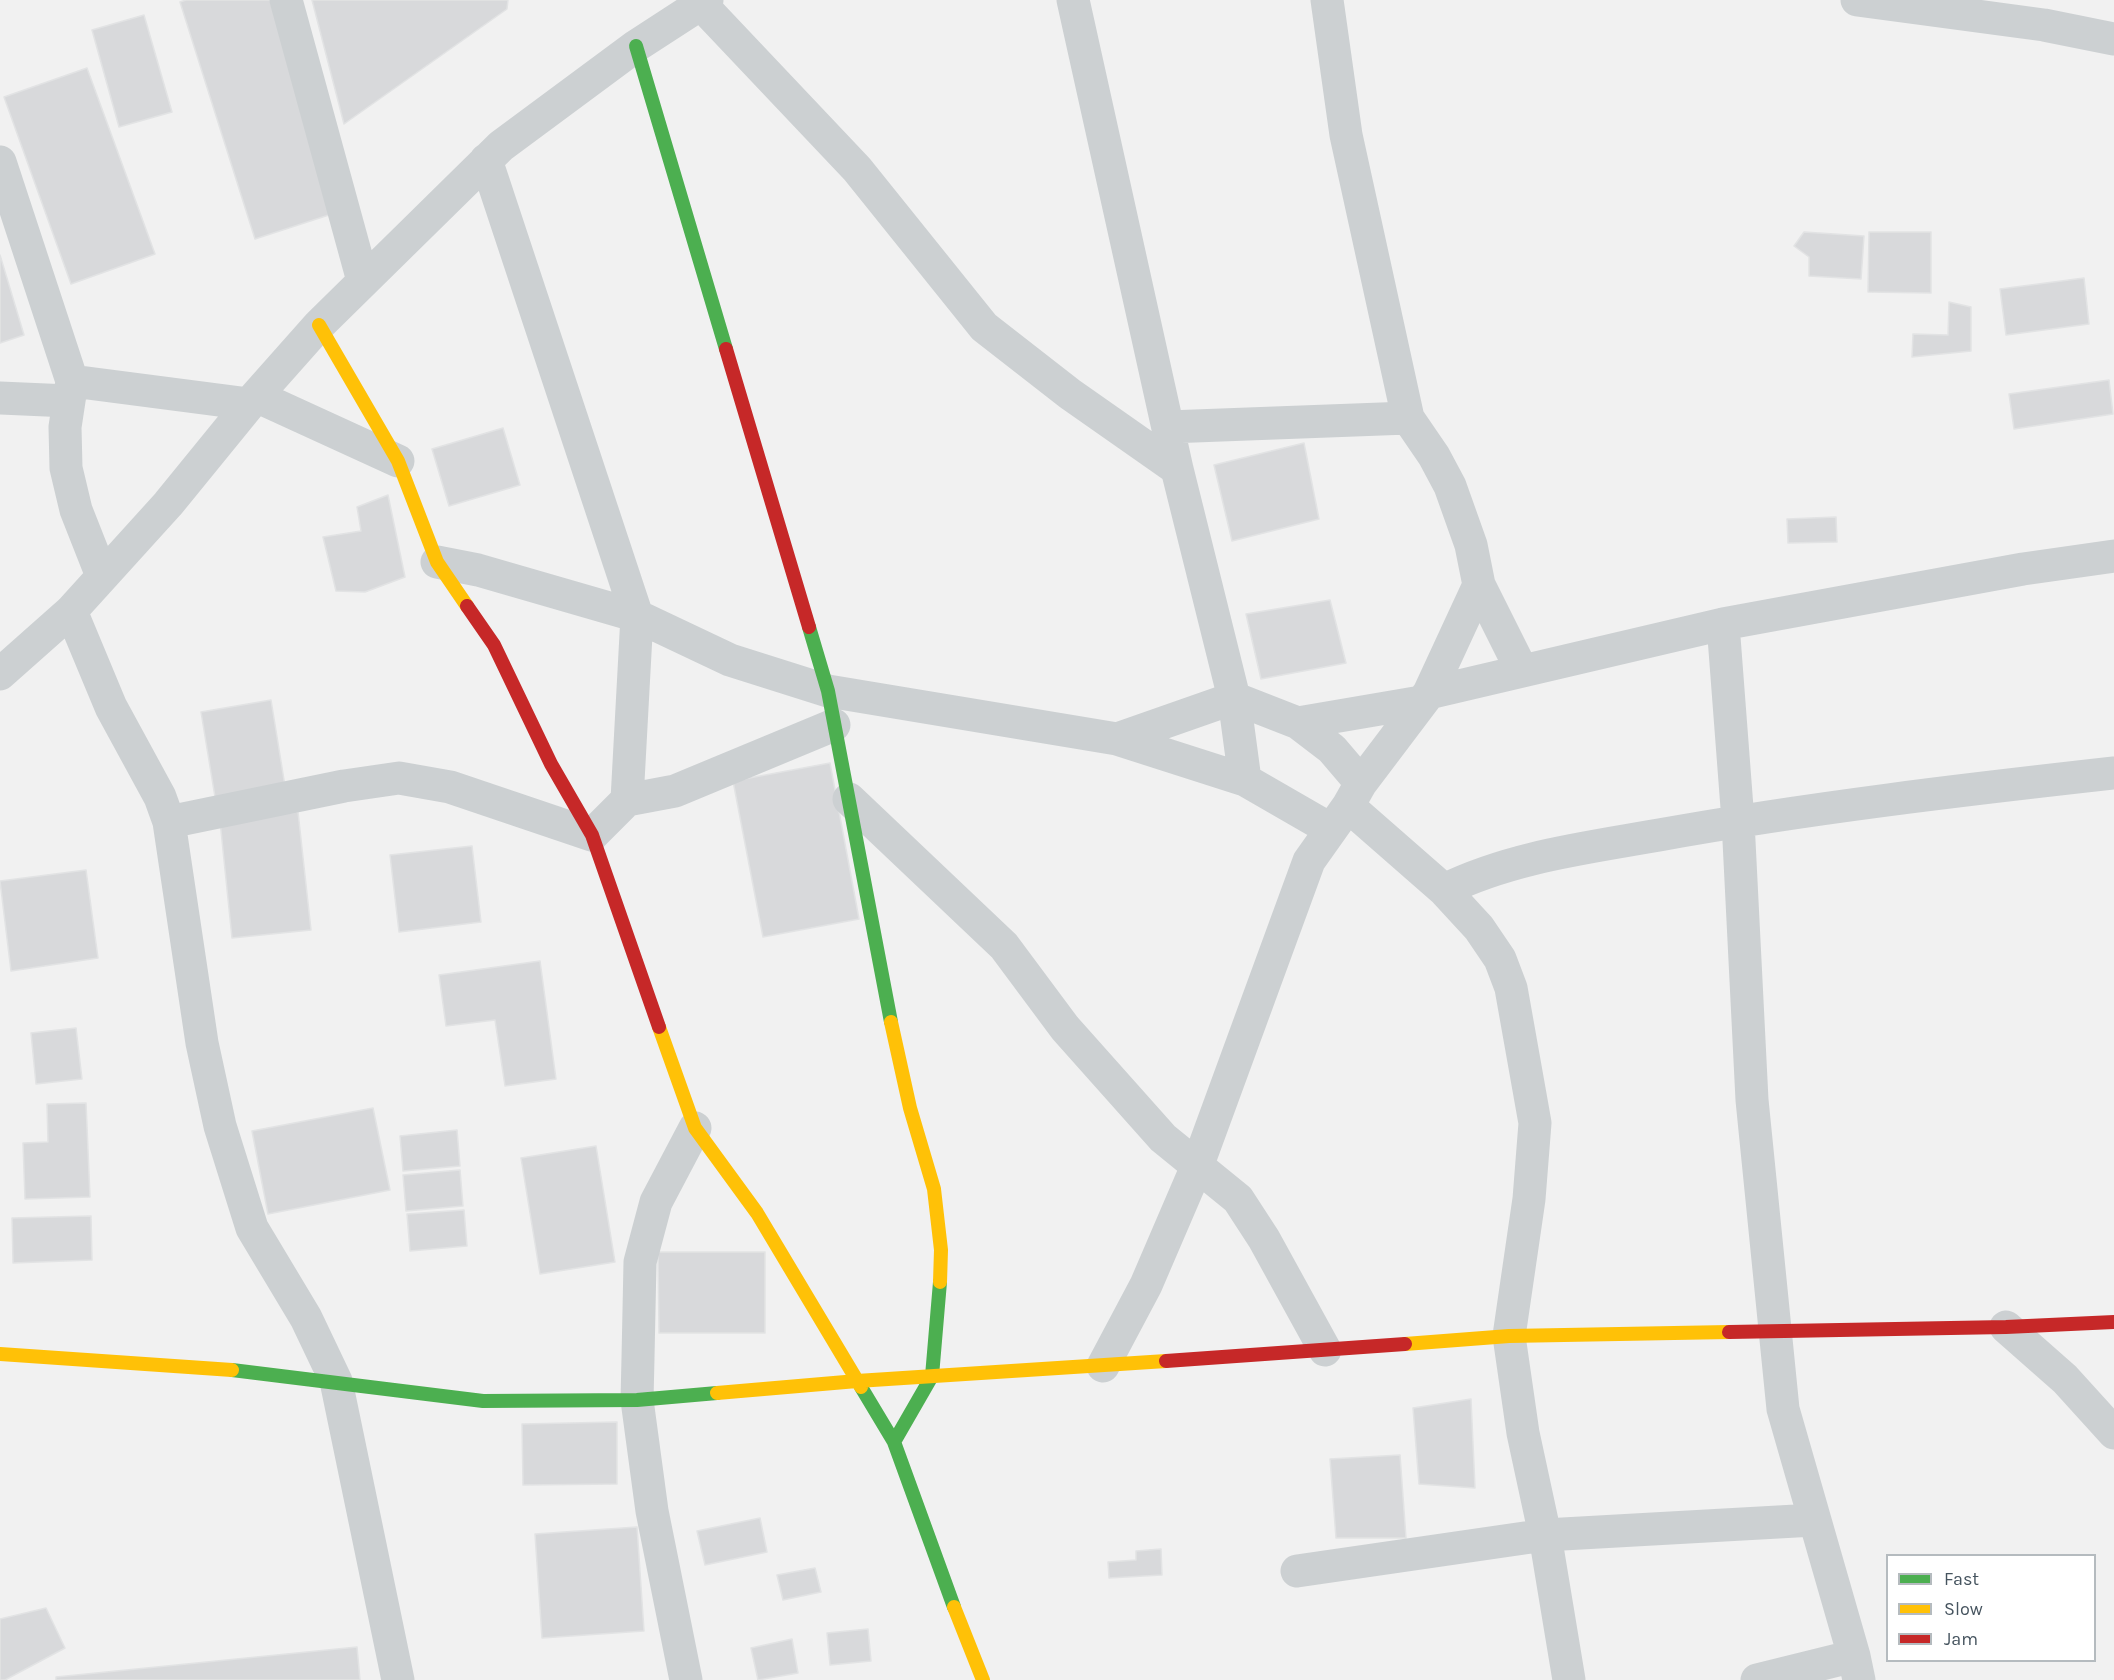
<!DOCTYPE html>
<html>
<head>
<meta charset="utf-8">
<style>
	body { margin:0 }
	#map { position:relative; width:2114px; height:1680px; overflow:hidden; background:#f1f1f1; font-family:Karla,sans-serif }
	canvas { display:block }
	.legend { position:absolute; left:1886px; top:1554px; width:210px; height:108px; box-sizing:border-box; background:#fff; border:2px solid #b5bbbf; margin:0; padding:8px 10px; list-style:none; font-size:18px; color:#46545f }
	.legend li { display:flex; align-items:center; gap:12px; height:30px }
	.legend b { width:30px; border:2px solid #b5bbbf }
</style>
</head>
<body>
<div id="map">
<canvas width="2114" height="1680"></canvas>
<ul class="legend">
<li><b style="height:8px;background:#4caf50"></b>Fast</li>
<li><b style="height:8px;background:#ffc107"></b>Slow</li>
<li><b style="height:8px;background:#c62828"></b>Jam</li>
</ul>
</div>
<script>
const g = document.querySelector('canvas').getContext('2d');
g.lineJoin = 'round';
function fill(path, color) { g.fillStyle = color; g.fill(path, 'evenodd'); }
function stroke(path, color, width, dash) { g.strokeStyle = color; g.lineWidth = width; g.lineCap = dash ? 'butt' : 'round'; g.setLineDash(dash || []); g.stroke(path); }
const building = new Path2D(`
	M186,0H270L338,212L255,239L180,2Z
	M312,0H508L507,9L344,124Z
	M144,15L172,112L119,127L92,30Z
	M87,68L155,254L71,284L4,97Z
	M1804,232L1864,236L1861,279L1809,276V257L1794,246Z
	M1869,232H1931V293L1868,292Z
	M0,255L24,335L0,343Z
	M2084,278L2089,324L2006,335L2000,289Z
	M1949,302L1971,307V351L1912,357L1913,334L1948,335Z
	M2109,380L2113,414L2014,429L2009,394Z
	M503,428L520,485L449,506L432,449Z
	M1304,443L1319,519L1232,541L1214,465Z
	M388,495L405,577L365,592L336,591L323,537L361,531L357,507Z
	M1836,517L1837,542L1788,543L1787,519Z
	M1330,600L1346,663L1261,679L1246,614Z
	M271,700L285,786L215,797L201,712Z
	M830,763L859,919L763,937L733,781Z
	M298,812L311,930L232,938L220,821Z
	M472,846L481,922L399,932L390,855Z
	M86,870L98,958L11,971L0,881Z
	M540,961L556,1079L505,1086L495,1020L446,1026L439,975Z
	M76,1028L82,1079L36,1084L31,1033Z
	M86,1103L90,1197L25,1199L23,1143L48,1142L47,1104Z
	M373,1108L390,1190L268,1214L252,1131Z
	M457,1130L460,1166L403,1171L400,1136Z
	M596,1146L615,1262L540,1274L521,1158Z
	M460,1170L463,1206L406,1211L403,1175Z
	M464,1210L467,1246L410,1251L407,1214Z
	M91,1216L92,1260L13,1263L12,1218Z
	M658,1252H765V1333H659Z
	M1471,1399L1475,1488L1419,1484L1413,1408Z
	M617,1422V1484L523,1485L522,1424Z
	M1400,1455L1406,1538H1336L1330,1459Z
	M760,1518L767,1552L705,1565L697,1531Z
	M637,1527L644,1631L542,1638L535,1534Z
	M1161,1549L1162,1575L1109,1578L1108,1562L1136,1560V1551Z
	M815,1568L821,1592L783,1600L777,1575Z
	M46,1608L65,1648L5,1680H0V1619Z
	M868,1629L871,1661L830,1665L827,1633Z
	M792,1639L798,1673L758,1680L751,1648Z
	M357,1647L360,1680H56V1677Z`);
fill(building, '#d8d9db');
stroke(building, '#e2e3e4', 1.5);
stroke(new Path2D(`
	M286,0L363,281
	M697,0L857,169L984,327L1070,394L1177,469
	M1073,0L1177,469L1234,698L1245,780
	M1327,0L1346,135L1408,418L1434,456L1450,486L1471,545L1479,585L1522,671
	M1857,0L2044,25L2114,39
	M486,160L637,616L627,800
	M0,162L72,381L65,427L66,468L76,510L102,576
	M72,381L249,404
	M256,396L398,461
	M0,398L69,401
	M1168,427L1408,418
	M437,562L478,570L637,616L730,660L828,691L1117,739L1245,780L1330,829
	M71,611L111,707L160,797L169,822L202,1043L220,1126L252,1228L306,1318L336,1381L398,1680
	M1723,624L1738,821L1752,1100L1783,1409L1854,1656L1859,1680
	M0,674L71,611L168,504L256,396L319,325L501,146L636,46L707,0
	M1429,693L1723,624L2023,569L2114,556
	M1298,723L1421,702
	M1117,739L1234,698L1298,723L1332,749L1361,783
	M849,799L1004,946L1065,1028L1163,1138L1238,1199L1264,1239L1325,1350
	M1348,806L1444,890L1479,928L1500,959L1511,988L1535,1123L1529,1199L1509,1336L1523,1433L1545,1535L1569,1680
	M169,822L344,786L399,778L450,787L592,835L627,800L675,791L834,725
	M1444,890C1511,857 1586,848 1659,835C1809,808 1962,790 2114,773
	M2006,1327L2065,1379L2114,1433
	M1103,1366L1146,1285L1198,1164L1309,861L1348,806L1361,783L1429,693L1479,585
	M1297,1571L1545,1535L1814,1520
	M686,1680L652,1511L637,1400L638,1358L640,1262L656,1202L695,1128
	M1757,1680L1854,1656`), '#ccd0d2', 33);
stroke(new Path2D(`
	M636,46L726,349
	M809,627L828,691L891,1022
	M232,1370L483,1401L637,1400L717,1393
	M861,1387L894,1442L954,1607
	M894,1442L932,1376L940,1282`), '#4caf50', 14);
stroke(new Path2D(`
	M319,325L398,461L437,562L467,606
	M891,1022L910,1108L934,1189L941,1250L940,1282
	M659,1027L695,1128L757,1213L861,1387
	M1405,1344L1509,1336L1729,1332
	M0,1354L232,1370
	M717,1393L857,1381L1166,1361
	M954,1607L983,1680`), '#ffc107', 14);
stroke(new Path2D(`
	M726,349L809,627
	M467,606L494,645L551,764L592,835L659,1027
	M1729,1332L2006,1327L2114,1322
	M1166,1361L1405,1344`), '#c62828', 14);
</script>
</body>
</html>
